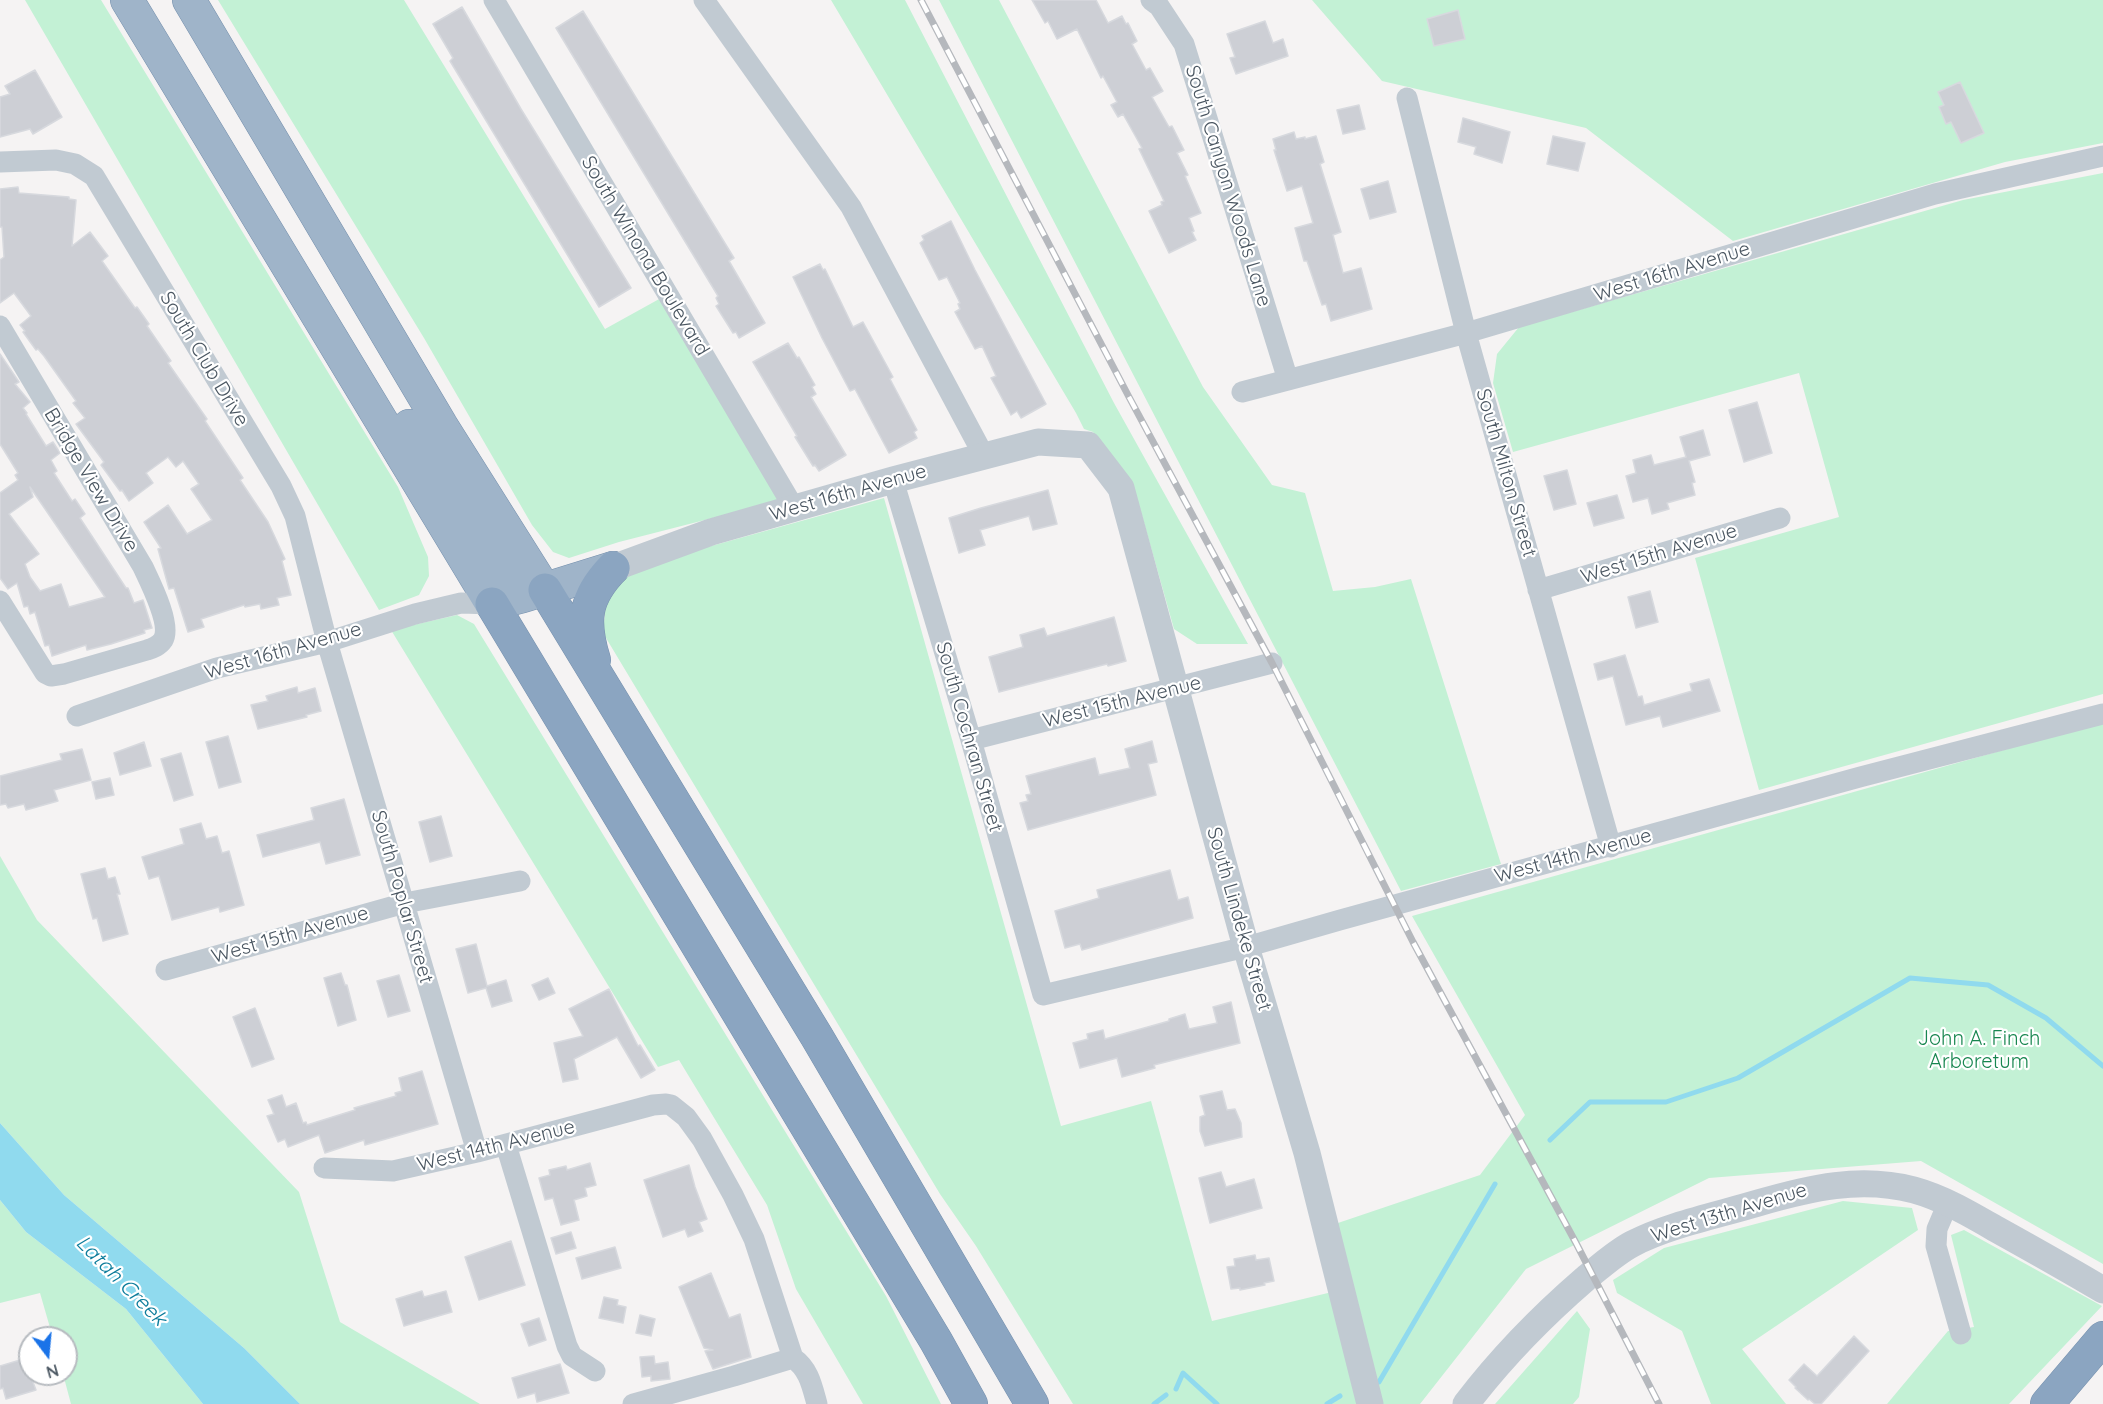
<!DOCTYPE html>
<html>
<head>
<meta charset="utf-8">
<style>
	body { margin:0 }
	#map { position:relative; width:2103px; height:1404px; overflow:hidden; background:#f5f3f3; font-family:Quicksand,sans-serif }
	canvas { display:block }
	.north { position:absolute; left:18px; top:1326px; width:60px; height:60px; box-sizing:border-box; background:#fff; border:2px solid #b7bbc0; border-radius:50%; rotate:164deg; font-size:16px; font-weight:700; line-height:24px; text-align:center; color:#4a5661 }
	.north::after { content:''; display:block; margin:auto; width:21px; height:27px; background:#1a73e8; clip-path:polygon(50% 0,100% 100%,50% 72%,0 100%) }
</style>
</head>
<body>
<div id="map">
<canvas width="2103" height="1404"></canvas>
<div class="north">N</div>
</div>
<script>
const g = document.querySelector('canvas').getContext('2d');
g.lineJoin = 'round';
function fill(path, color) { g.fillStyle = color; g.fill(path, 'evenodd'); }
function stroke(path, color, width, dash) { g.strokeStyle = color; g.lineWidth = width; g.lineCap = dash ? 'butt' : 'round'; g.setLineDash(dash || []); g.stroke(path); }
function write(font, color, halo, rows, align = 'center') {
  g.font = font + ' Quicksand,sans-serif'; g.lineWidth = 4.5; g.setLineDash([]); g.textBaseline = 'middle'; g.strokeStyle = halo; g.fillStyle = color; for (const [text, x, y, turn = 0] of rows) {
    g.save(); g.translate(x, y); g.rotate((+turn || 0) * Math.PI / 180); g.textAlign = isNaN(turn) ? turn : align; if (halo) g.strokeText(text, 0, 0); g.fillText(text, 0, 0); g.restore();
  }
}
fill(new Path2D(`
	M25,0H101L398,487L428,557L429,576L419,595L379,610Z
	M218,0H404L605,329L661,298L783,500L619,542L569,558L553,552L532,525L424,338Z
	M831,0H905L1114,403L1248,644H1197L1174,629L1137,498L1093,432L1084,429L1076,413Z
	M939,0H999L1203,387L1272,485L1305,493L1333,591L1375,587L1411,579L1501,864L1401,891Z
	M1312,0H2103V143L2005,162L1733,241L1586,128L1382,81Z
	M2103,173V694L1759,790L1695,558L1839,517L1799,373L1513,452L1493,383L1497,354L1519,327L1963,200Z
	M884,498L1061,1126L1151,1101L1212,1321L1332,1292L1357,1404H1073L976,1246L940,1194L603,633L607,592L626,573L704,548Z
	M457,615L474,624L886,1296L941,1404H863L796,1289L767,1205L679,1060L658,1067L391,630Z
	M2103,722V1264L1921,1161L1709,1178L1526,1269L1420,1404H1382L1335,1224L1480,1175L1525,1115L1412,916Z
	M0,856L37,920L299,1192L340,1322L480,1404H300L244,1348L64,1195L0,1123Z
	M0,1200L26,1232L126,1309L203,1404H71L63,1374H66V1338H53L40,1293L0,1303Z
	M1843,1201L1912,1208L1918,1230L1742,1349L1786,1404H1711L1682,1331L1617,1293L1613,1280L1664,1248Z
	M1964,1230L2102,1306L2009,1404H1887L1948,1331L1974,1327L1951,1235Z
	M1577,1311L1590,1329L1579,1397L1573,1404H1495Z`), '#c3f1d5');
fill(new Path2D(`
	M0,1123L64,1195L244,1348L300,1404H203L126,1309L26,1232L0,1200Z`), '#90daee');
stroke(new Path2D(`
	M1550,1140L1590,1102H1666L1738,1078L1910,978L1988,985L2046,1018L2103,1066
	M1379,1382L1495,1184
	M1176,1389L1183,1373L1217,1404
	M1154,1404L1166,1395
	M1327,1404L1340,1396`), '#90daee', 5);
const building = new Path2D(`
	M1032,0H1096L1108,23L1122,16L1126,24L1128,23L1137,41L1132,44L1146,70L1150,68L1163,91L1152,97L1169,127L1172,126L1184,150L1177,153L1188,175L1185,176L1201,213L1189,218L1194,231L1192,232L1196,240L1169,253L1149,211L1162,205L1161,202L1164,201L1139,149L1142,148L1123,114L1118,117L1111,105L1117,102L1103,76L1101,78L1077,29L1057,39L1048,21L1045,23Z
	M462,7L521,109L631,288L599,307L450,61L453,58L433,24Z
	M1458,10L1465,39L1434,46L1427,19Z
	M583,11L734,258L729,261L765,323L739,338L736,332L733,333L716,306L719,304L716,298L718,296L556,28Z
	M1265,21L1273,43L1283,39L1288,56L1236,74L1230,58L1235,57L1227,34Z
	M35,70L62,117L33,134L30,129L0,137V97L10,94L5,86Z
	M1960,82L1984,133L1961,143L1951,122L1946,124L1939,107L1944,105L1938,92Z
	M1359,105L1365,129L1343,134L1337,110Z
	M1463,118L1510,132L1502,163L1474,154L1476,147L1458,142Z
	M1294,132L1296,139L1305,137V139L1316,136L1324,162L1320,164L1341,232L1333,235L1343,273L1361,268L1372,309L1331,321L1326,304L1322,305L1307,261H1304L1295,228L1313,223L1302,186L1287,191L1274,150H1276L1273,139Z
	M1553,136L1585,143L1578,171L1547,164Z
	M1388,181L1396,212L1370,219L1361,189Z
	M18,187L19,193L69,197V199L76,200L72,246L90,232L108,256L102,261L135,308L137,307L149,324L147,326L171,361L168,363L207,419L205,421L243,478L240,480L268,522L285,559L282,561L291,595L277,598L279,605L261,609L260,604L245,607L244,605L201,619L204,627L188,632L174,588L169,589L158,549L161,548L144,522L168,505L187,534L212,520L191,489L199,484L183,461L176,467L168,457L146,473L153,483L129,501L122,490L120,491L101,465L104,462L76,424L85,418L73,403L76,401L44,356L38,349L36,350L23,332L25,331L20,325L31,316L14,293L0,303V260L4,257L2,227H0V189Z
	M951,221L975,270L1046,404L1021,418L1017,411L1011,415L991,378L996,376L982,346L975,349L955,312L960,309L958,304L960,303L947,277L939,280L920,243L924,240L922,236Z
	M820,264L823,270L825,269L853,327L863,322L893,377L890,379L917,430L914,432L917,438L889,453L855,389L850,391L822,338L793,277Z
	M788,343L797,358L799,357L815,385L812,387L816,394L811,397L846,455L819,471L815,465L813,466L795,437L797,436L753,362Z
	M0,354L19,382L15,384L30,402L23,408L27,413L26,414L46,446L53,442L60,453L51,460L57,471L54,473L72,501L75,499L85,514L80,518L126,588H128L134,603L143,600L152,628L144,630L145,633L111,644L87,650L86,645L52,656L49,645L45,646L35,612L30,614L28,606L24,607L17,583L8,589L0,578V493L18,480L15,475L18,473L0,444ZM30,487L56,525L105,597L69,607L61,584L40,591L30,577L25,564L39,554L9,514L33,497Z
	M1757,402L1772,453L1744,462L1729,410Z
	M1703,430L1710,455L1689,461L1695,482L1692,483L1695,495L1667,503L1669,509L1652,514L1648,498L1633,502L1626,476L1636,473L1633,460L1651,455L1654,465L1686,457L1680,437Z
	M1567,470L1576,504L1554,510L1544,476Z
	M1048,490L1057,524L1033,530L1029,516L980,530L985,545L959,553L949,518L981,508Z
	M1617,495L1624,518L1594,526L1587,503Z
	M1650,591L1658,622L1636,628L1628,597Z
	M1114,617L1126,661L1108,666L1107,664L999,692L989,657L1023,647L1020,635L1044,628L1047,636Z
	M1625,655L1638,697L1642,696L1644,705L1692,691L1690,684L1709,679L1720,711L1663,727L1660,716L1626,725L1613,676L1598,680L1594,664Z
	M297,687L298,693L315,688L321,711L306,715L307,717L258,729L251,705L268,701L266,696Z
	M228,736L241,782L219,788L206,742Z
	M1152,741L1157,762L1148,764L1156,795L1028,830L1020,803L1028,801L1026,795L1031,794L1026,776L1095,758L1099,775L1130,768L1125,749Z
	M144,742L151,766L120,775L114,753Z
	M82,749L91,780L54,790L58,801L26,810L24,804L8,808L6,804L0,805V776L62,760L60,754Z
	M181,753L193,795L174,801L161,759Z
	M110,778L114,795L96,799L92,782Z
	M344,799L360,855L326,864L320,842L263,857L257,835L314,820L311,808Z
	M441,816L452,856L430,862L419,822Z
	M201,823L206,839L217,836L222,853L229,851L244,905L220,912L219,907L172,920L159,876L149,879L142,857L184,844L180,829Z
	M105,868L108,879L115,877L120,894H117L128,934L103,941L97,918L93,919L81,874Z
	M1170,870L1178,900L1188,897L1193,918L1082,950L1080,944L1065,948L1055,911L1099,898L1097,890Z
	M476,944L487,986L506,980L512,1001L492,1007L486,988L468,993L456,949Z
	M341,973L345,985H347L356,1020L338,1026L324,978Z
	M399,975L410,1011L388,1017L377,981Z
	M548,978L555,993L539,1000L532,985Z
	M609,989L638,1046L640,1045L655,1070L641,1078L617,1037L574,1059L578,1079L563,1082L554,1043L583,1036L569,1009Z
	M1231,1002L1240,1043L1154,1065L1155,1068L1122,1077L1117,1058L1080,1068L1073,1043L1088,1039L1087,1034L1103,1030L1105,1039L1169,1021V1019L1185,1014L1189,1029L1217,1023L1213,1007Z
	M255,1008L274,1059L252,1067L233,1017Z
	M422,1071L438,1124L365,1145L364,1140L325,1153L319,1135L288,1147L285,1139L278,1142L267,1116L274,1114L268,1100L282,1095L286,1107L296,1103L303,1123L306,1122L307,1125L355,1110L354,1108L396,1096L395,1093L402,1091L399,1078Z
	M1222,1091L1227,1110L1235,1109L1241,1123L1242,1137L1205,1146L1200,1131V1117L1205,1115L1200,1096Z
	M590,1163L596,1185L585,1188L587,1196L574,1200L579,1220L561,1225L553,1198L545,1200L539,1178L550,1175L549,1170L566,1166L567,1170Z
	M689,1165L695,1187L707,1219L699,1222L703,1231L688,1237L685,1229L663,1237L644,1180Z
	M1221,1172L1226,1187L1254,1179L1262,1208L1210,1223L1199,1178Z
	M571,1232L576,1248L556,1254L551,1238Z
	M511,1241L525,1285L479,1300L465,1257Z
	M615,1247L621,1268L582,1279L576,1258Z
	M1255,1255L1256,1260L1269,1258L1274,1281L1264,1283L1265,1285L1240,1290V1288L1231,1289L1227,1267L1235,1266L1234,1259Z
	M711,1273L729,1318L740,1314L751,1357L713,1369L705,1351L713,1350L704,1348L679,1287Z
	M422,1291L424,1297L446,1291L452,1312L404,1326L396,1299Z
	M604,1297L618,1300L617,1305L626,1307L623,1323L599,1318Z
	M640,1315L655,1319L651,1336L636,1333Z
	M539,1318L546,1340L529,1346L521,1324Z
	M1854,1336L1869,1351L1821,1404H1815L1809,1399L1808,1400L1795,1388L1796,1387L1789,1380L1804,1364L1817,1376Z
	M654,1356L655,1364L668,1362L670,1379L651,1381V1376L642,1377L640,1357Z
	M30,1357V1374L36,1390L6,1399L3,1388L0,1389V1366Z
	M560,1364L569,1393L537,1402L535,1393L518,1398L512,1378Z`);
fill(building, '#cdcfd5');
stroke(building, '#d7d9de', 1.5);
const trunk = new Path2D(`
	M127,0L492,604L523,596
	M189,0L441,425L545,590
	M409,426L523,596L613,568`);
const motorway = new Path2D(`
	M545,590L817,1037L1032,1404
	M492,604L936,1341L971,1404
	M594,660C582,621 584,598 613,568
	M2047,1404L2103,1338`);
stroke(trunk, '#7690ad', 34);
stroke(motorway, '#7690ad', 34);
stroke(new Path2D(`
	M494,0L794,508
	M704,0L851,207L984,456
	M1151,0L1159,6L1184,44L1288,380
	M1407,98L1466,333L1611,847
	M0,162L56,160L75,164L94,176L281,486L295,516L327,642L477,1152
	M0,326L143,567C150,582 172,625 163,640C159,646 153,648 147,650L64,674L51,676L45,673L0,601
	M1242,392L1466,333L1935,194L2103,156
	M893,480L971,740L1043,995L1246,947L1340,920L1860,777L2103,714
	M1538,590L1780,518
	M77,716L217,668L327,642L415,614L461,603L492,604
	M971,740L1272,663
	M166,970L405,903L520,881
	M506,1145L567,1346L572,1356L595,1371
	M324,1168L393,1171L477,1152L653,1105L666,1104L671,1105L686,1117L702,1139L733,1195L754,1239L793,1358C809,1369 812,1386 817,1404
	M1948,1203L1937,1229L1936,1246L1961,1334
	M633,1404L734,1376L793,1358`), '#c1cad2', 21);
stroke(new Path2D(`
	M613,568L711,532L893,480L1038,442L1088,445L1121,488L1246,947L1307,1153L1370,1404
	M1466,1404C1501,1358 1541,1317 1585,1279C1600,1267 1615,1253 1632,1244C1668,1225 1718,1215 1758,1203C1810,1188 1860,1176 1914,1190C1943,1198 1970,1214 1996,1229C2032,1249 2068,1269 2103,1290`), '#c1cad2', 27);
stroke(trunk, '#9fb4c9', 33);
stroke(motorway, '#8ba5c1', 33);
const rail = new Path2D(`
	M921,0L1129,397L1272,663L1413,942L1576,1243L1659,1404`);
stroke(rail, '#b5b8bd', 7);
stroke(rail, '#fff', 4.5, [14]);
write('20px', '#4a5661', '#fff', [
	["South Canyon Woods Lane",1228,186,73],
	["South Winona Boulevard",645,256,59],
	["West 16th Avenue",1672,272,-17],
	["South Club Drive",204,359,59],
	["South Milton Street",1506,473,74],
	["Bridge View Drive",91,480,59],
	["West 16th Avenue",848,493,-16],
	["West 15th Avenue",1659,554,-17],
	["West 16th Avenue",283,651,-16],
	["West 15th Avenue",1122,702,-14],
	["South Cochran Street",969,737,74],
	["West 14th Avenue",1573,856,-15],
	["South Poplar Street",402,897,74],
	["South Lindeke Street",1239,919,74],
	["West 15th Avenue",290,935,-16],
	["West 14th Avenue",496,1146,-14],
	["West 13th Avenue",1729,1213,-17]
]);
write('20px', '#17864f', '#fff', [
	["John A. Finch",1979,1039],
	["Arboretum",1979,1062]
]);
write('italic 21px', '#0c7c9b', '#fff', [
	["Latah Creek",121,1281,45]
]);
</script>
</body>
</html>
